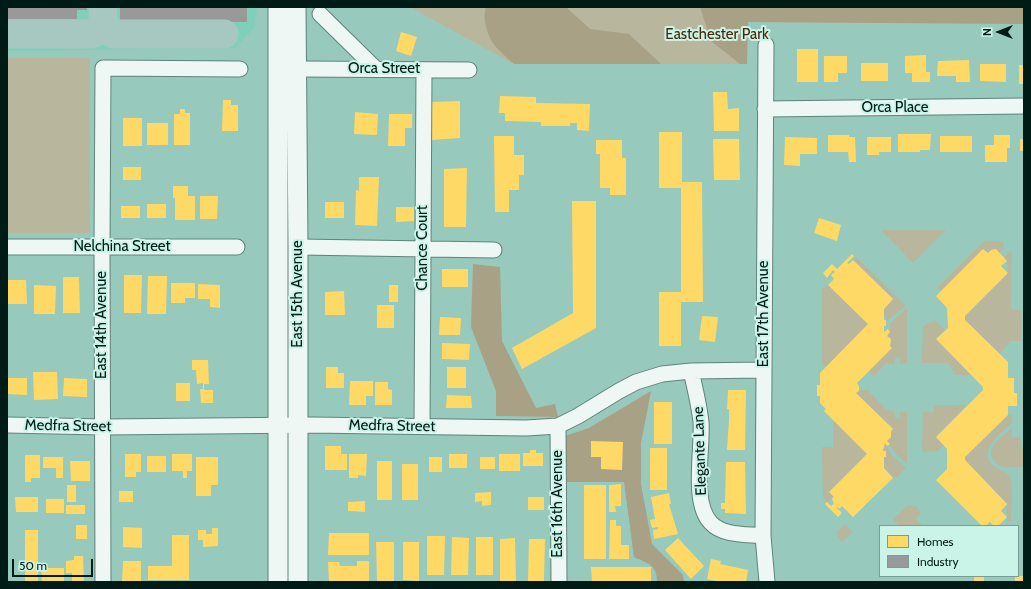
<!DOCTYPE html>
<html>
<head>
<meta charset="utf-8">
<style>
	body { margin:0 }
	#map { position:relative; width:1031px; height:589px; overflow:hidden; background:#97c9bc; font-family:Cabin,sans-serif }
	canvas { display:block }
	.frame { position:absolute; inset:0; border:8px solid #001b15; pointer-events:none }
	.legend { position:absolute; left:879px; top:525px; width:140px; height:52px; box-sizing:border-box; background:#caf4e8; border:1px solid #799d94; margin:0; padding:5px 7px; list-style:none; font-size:12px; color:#001b15 }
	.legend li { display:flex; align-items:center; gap:8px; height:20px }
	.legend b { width:20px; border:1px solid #799d94 }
	.north { position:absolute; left:979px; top:12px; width:40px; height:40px; -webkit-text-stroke:3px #caf4e8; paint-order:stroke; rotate:270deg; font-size:11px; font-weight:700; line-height:16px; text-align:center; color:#001b15 }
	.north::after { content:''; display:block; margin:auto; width:14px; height:18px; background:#001b15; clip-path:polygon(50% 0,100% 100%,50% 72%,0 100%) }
	.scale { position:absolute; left:12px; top:559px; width:81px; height:18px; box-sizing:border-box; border:2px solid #001b15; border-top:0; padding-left:5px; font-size:12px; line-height:14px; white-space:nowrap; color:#001b15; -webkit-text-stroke:3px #caf4e8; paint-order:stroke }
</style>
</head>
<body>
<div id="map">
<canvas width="1031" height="589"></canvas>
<div class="frame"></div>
<ul class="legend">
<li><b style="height:11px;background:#ffd966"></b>Homes</li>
<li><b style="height:11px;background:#999"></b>Industry</li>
</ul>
<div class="north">N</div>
<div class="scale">50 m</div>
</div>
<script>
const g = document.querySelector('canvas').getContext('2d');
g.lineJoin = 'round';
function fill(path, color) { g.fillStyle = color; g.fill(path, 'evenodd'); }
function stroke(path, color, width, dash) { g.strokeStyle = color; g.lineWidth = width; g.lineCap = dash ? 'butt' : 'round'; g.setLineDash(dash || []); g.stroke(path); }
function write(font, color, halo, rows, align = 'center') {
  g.font = font + ' Cabin,sans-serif'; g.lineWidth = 4; g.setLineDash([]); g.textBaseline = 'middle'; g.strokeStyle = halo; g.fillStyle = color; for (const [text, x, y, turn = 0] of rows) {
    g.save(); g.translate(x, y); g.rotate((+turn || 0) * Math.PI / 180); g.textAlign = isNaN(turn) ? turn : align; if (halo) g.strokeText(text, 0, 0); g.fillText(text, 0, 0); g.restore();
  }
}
fill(new Path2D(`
	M7,7H257L254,28L235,48L7,51Z`), '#80cfbb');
fill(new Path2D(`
	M410,7H1024V24L748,22L747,64H514Z
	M7,58H90V233H7Z
	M881,230H946L913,263Z
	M984,241H1002L1004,244V249L1000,253L996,249L991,250L988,253L983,249L941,291L937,288Z
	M1010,252L1012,254L1011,308L1013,310H1020L1022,312L1021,341H1010L1000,354L965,320V316L1008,273L1007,261L1004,257Z
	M856,257L906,306L887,321L886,316H884V309L893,299L853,260Z
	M828,285L868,324L827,366H823L822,362V288Z
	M907,308V363L900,364V358H895V364L886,363L874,376L868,372L892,348L890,346L891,340L887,336L890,332V323Z
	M935,320L945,330L936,339L971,375H955L948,363H922L923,326Z
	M868,390L885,409L895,412V418H900V412H907V464L894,452L887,441L891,437V431L893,429L856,393L859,391Z
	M934,405H967L936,437L943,445L938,451L922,452L923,412H934Z
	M1008,415H1012V423C1001,433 975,453 995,467C1000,471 1007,471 1010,477C1014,487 1011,510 1011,521H1007V504L965,460V457Z
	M833,420L867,454L829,492L833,496L827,502L823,497L822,447H833Z
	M1012,428V437H1020L1024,456V465L1022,467C1011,467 996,470 992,457C990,453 991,449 994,445C998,439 1006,433 1012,428Z
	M885,443L892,455L906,468L896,478H893L884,468V457H886V451H883Z
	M908,505C915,505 918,507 921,513L916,519L923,526H899L893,519Z
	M845,524L853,532L842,542C833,533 837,531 845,524Z`), '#b9b69e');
fill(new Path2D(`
	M486,7H566L590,29L629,34L661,64H514C500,51 490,45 486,26C484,19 484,14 486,7Z
	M700,7H1024V24L748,22L747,64H740L711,41Z
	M473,264L500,267L502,341L536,408L555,404L558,417L496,416V391L471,327Z
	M651,391L641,443V484L652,544L683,575L684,582H657C657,564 648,564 634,557L624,482H567L565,436L589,428Z`), '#a8a186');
fill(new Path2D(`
	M401,32L417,37L411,56L396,51Z
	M797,49H818V82H797Z
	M926,55V72H930V82H912V73H905V56Z
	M824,56H847V73H838V82H824Z
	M969,60L970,82H956V76H937L938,61Z
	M861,63H888V81H861Z
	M980,64H1006V82L980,81Z
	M1019,65H1024V84H1019Z
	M713,92H727L728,109L739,108V131H714Z
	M500,96L536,97V103L590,104L589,131L577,130V123H570V126H541V122L505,121V113H499Z
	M223,100H231V105H238V131H222Z
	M460,101V138L432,140V102Z
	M180,109H185V113H190V145H174V114H180Z
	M355,112L378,114L377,135L354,134Z
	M389,114H412V128H405V146H388Z
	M123,118H142V146H123Z
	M147,123H168V145H147Z
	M659,132H682V182H702L703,302H681V346H659V292H681V188H659Z
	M898,134H931L930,150H920V152H898Z
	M828,135H849V137H855L856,162H849L848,152H828Z
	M994,135H1010V148H1007V162H985V145H994Z
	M494,136H514V155H524V175H519V190H509V212H495Z
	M940,136H972V152H940Z
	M785,137L817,138V154H800V166L784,165Z
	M867,137H891V152H879V155H867Z
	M713,139H739L740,180H714Z
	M1020,139H1024V151H1020Z
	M596,140H622V158H626V195H610V188H600V154H596Z
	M123,167H141V180H123Z
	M467,168L466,227H444V169Z
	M359,177H379L377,226L355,225L356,190L359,191Z
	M173,186H188V196H195V220H175V198H173Z
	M200,196H218L217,219H200Z
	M572,201H596V328L522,369L512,348L573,313Z
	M325,202H344V218H325Z
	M147,204H166V218H147Z
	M121,206H140V218H121Z
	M396,207H414V221L396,222Z
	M819,218L841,225L837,241L814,233Z
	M983,249L988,253L991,250L996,249L1007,261L1001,266L1008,273L965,316V320L1008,362V378H1014V393H1017V406H1008V415L965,457V460L1007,504L1001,511L1007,517L998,526H994L990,522L986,526H982L936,480L947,469V449L936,437L983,390V387L936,339L948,328L947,308L936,296Z
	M852,254L854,256L847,263L849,264L853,260L893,299L884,309V320H886V326H884V332L888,329L890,332L887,336L891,339L890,346L892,348L857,383L859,386V391L856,393L893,429L891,431V437L887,441L890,444L887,446L885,443L883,451H886V457H884V468L893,478L853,517L842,506L839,509L838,507L837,508L842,513L838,517L825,504L827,502L831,506L834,504L832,499L834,497L829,492L867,454L824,411L826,409L820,403V396H817V385H820V373L868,324L828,285L834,279L831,275L835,272L833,270L827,278L823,273L832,264L837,269Z
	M442,269H468V287H442Z
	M124,275H142L141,313H124Z
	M148,276H167L166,314H147Z
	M63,277H79L80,313H63Z
	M7,280H26L27,304H7Z
	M171,283H195V298H185V303H171Z
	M198,284L220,285V308L210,307V299H198Z
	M34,285L56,286L55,314H34Z
	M389,285H398V302H389Z
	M344,291L345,315H325V292Z
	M377,305H394V328H377Z
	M702,316L718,317L715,342L699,340Z
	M440,317L461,318L460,335H439Z
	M442,343L470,344L469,360L442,359Z
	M192,360H208L209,384H204V390H213V403H201L200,389H203V383L197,384L196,370H192Z
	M326,367H338V373H344V388H326Z
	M447,367H466V388H447Z
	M33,372H57L58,399L34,400Z
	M7,378H27V395L7,394Z
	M64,378L87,379V397L63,396Z
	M350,381H373V396H366V405H349Z
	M375,382H388V389L392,390V405H375Z
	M176,383H190V401H176Z
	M728,390H746L745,450H727L729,420V409H727Z
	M447,395L471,396L472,408H446Z
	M654,402H672V444H654Z
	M591,441L623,442L622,470L601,469V457H591Z
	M325,446H341V454H347V470H325Z
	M650,448H667V490H650Z
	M530,450H536V453H543V466H523V453H530Z
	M125,454H141V472H136V477H125Z
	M172,454H192V471H187V478H183V471H172Z
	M349,454H367L366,476L358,475V478H349Z
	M449,454H467V468H449Z
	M499,454H520V471H499Z
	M25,455H40V478H31V482H25Z
	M147,456H166V472H147Z
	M43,457H63V478H56V468H43Z
	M196,457H218V485H211V496H196Z
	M429,457H442V472H429Z
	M480,457H495V469H480Z
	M70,461H90V481H71Z
	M377,461H392V500H377Z
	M726,462H745L746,514L725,513V509H721V503H725Z
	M402,464H418V500H402Z
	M621,484V506H615L616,512H609V485Z
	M67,485H76V502H67Z
	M584,485H606V559H584Z
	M119,491H133V502H119Z
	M491,492V505L482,506V501L475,502V493Z
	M669,493L671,504H669L678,534L654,539L653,530L658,529V527L652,528L650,520L655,519L651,497Z
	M15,497H38V512H16Z
	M528,497H544V510H528Z
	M46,499H64V513H46Z
	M365,501V512L348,511V502Z
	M66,505H85V514H66Z
	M610,520H616V526H621V545H629V559H609Z
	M76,525H87V539H76Z
	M123,527L142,528V548L123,547Z
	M212,528H218V546L203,547V540H198V530H206V534H212Z
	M25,530H38V582H25Z
	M329,533H369V555H328Z
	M172,535H189V580H148V566H172Z
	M427,536H445L444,575H427Z
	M452,537L469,538L468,575H451Z
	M476,537H493V575H476Z
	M515,538L516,582H500V539Z
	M678,538L704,566L691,579L665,550Z
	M529,539H545L544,582H528Z
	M376,542H394V581H377Z
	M403,542H419V581L403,580Z
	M74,556H83L84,582H72V573H66V561L74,560Z
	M711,559L721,561L720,564L748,570L746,582H721L707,579Z
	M123,561H141V582H122Z
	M357,561H369V582H329L328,562H339L340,566H357Z
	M591,567H651V582H592Z
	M41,568H64V582H42Z
	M974,576H984V582H974Z
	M1015,576H1023V582H1015Z`), '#ffd966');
fill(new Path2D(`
	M7,7H87V10H77V19H7Z
	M120,7H247V22H120Z`), '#999');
stroke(new Path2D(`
	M103,23C106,29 108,31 114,34H224
	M7,34H91C105,30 103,19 103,7`), '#a7c8c0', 29);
const minor = new Path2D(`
	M320,14L376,69
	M766,45L763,536L767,582
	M298,69L469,70
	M765,109L1024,106
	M7,247H237
	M298,247L494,250
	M691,371C695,388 699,404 701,422C703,449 691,503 711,523C723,536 747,534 763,536
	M7,425L103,427L310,425L526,428L558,426L578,416L619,391L636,382L662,374L691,371L764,370
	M422,426L424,70
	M558,426L559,582
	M103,582L102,247L103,68L240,69`);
const major = new Path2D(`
	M296,7L298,247V582
	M278,582V7`);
stroke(minor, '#5e837b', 17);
stroke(major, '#5e837b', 21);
stroke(minor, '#eff7f5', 15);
stroke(major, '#eff7f5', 19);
write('15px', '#4a2506', '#caf4e8', [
	["Eastchester Park",717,35]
]);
write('15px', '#001b15', '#caf4e8', [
	["Orca Street",384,69],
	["Orca Place",895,108],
	["Nelchina Street",122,247],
	["Chance Court",423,248,-90],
	["East 15th Avenue",298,294,-90],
	["East 17th Avenue",764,314,-90],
	["East 14th Avenue",102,325,-90],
	["Medfra Street",68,426,1],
	["Medfra Street",392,426,1],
	["Elegante Lane",700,451,-92],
	["East 16th Avenue",558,504,-90]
]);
</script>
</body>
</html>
